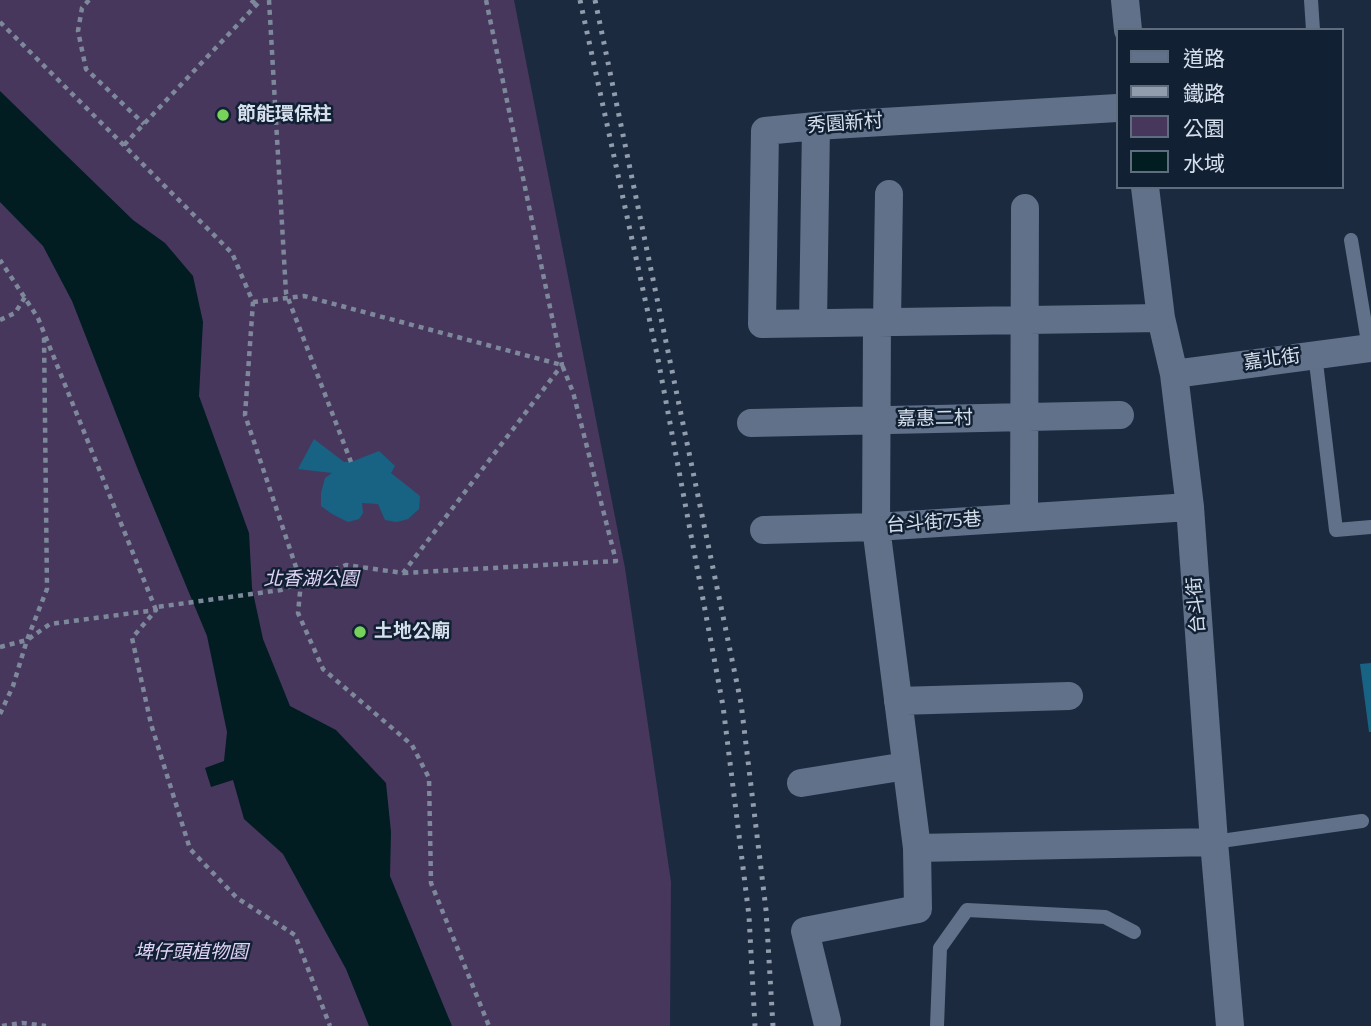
<!DOCTYPE html>
<html>
<head>
<meta charset="utf-8">
<style>
	body { margin:0 }
	#map { position:relative; width:1371px; height:1026px; overflow:hidden; background:#1b2a3e; font-family:Bitter,"Noto Sans TC",serif }
	canvas { display:block }
	.legend { position:absolute; left:1116px; top:28px; width:228px; height:161px; box-sizing:border-box; background:#122034; border:2px solid #606d7e; margin:0; padding:9px 12px; list-style:none; font-size:21px; color:#d6e0ed }
	.legend li { display:flex; align-items:center; gap:14px; height:35px }
	.legend b { width:35px; border:2px solid #606d7e }
</style>
</head>
<body>
<div id="map">
<canvas width="1371" height="1026"></canvas>
<ul class="legend">
<li><b style="height:9px;background:#607189"></b>道路</li>
<li><b style="height:9px;background:#919dac"></b>鐵路</li>
<li><b style="height:19px;background:#47375d"></b>公園</li>
<li><b style="height:19px;background:#011d22"></b>水域</li>
</ul>
</div>
<script>
const g = document.querySelector('canvas').getContext('2d');
g.lineJoin = 'round';
function fill(path, color) { g.fillStyle = color; g.fill(path, 'evenodd'); }
function stroke(path, color, width, dash) { g.strokeStyle = color; g.lineWidth = width; g.lineCap = dash ? 'butt' : 'round'; g.setLineDash(dash || []); g.stroke(path); }
function write(font, color, halo, rows, align = 'center') {
  g.font = font + ' Bitter,"Noto Sans TC",serif'; g.lineWidth = 5; g.setLineDash([]); g.textBaseline = 'middle'; g.strokeStyle = halo; g.fillStyle = color; for (const [text, x, y, turn = 0] of rows) {
    g.save(); g.translate(x, y); g.rotate((+turn || 0) * Math.PI / 180); g.textAlign = isNaN(turn) ? turn : align; if (halo) g.strokeText(text, 0, 0); g.fillText(text, 0, 0); g.restore();
  }
}
fill(new Path2D(`
	M0,0H514L625,568L671,882L670,1026H0Z`), '#47375d');
fill(new Path2D(`
	M0,91L133,220L165,243L193,276L203,322L199,396L249,533L252,588L263,639L290,706L336,730L386,783L391,832L390,876L452,1026H369L346,969L283,854L244,819L233,780L211,787L205,768L224,761L227,732L207,636L138,470L72,301L43,246L0,202Z`), '#011d22');
fill(new Path2D(`
	M314,439L344,462H351L379,451L395,466L391,473L420,496L419,509L408,519L397,522L385,520L378,504L362,503L363,513L359,519L348,522L332,514L321,506V493L325,478L332,473L298,469Z
	M1371,663V732H1369L1360,664Z`), '#186384');
stroke(new Path2D(`
	M89,0L82,8L78,31L86,69L144,124
	M251,0L257,5
	M269,0L286,293L351,462
	M486,0L562,365L403,573L346,565L301,582L298,613L323,669L412,745L429,778L431,883L489,1026
	M0,22L232,253L253,302L245,415L301,582L281,590L157,607L156,610L38,318L0,260
	M124,145L261,0
	M253,302L304,296L562,365L573,392L616,561L403,573
	M0,320L15,313L25,297
	M0,647L27,640L50,624L156,610L132,638L151,724L190,849L237,898L295,935L330,1026
	M0,714L13,686L27,640L47,589L44,335
	M2,1026L22,1023L46,1026`), '#7d899a', 4.5, [5, 5]);
stroke(new Path2D(`
	M1311,0L1313,30
	M1351,240L1369,348
	M1315,354L1336,530L1371,527
	M1214,842L1362,821
	M937,1026L940,948L967,910L1105,917L1134,932`), '#607189', 14);
stroke(new Path2D(`
	M1125,0L1128,30
	M1117,108L816,126L765,131L762,324L1161,318
	M1145,187L1161,318L1174,374L1190,507L1214,842L1230,1026
	M887,322L889,194
	M813,323L816,126
	M1174,374L1371,348
	M751,423L1120,415
	M1024,517L1025,208
	M764,530L876,527L877,323
	M898,701L1069,696
	M801,783L906,766
	M917,848L876,527L1190,507
	M827,1021L805,931L918,909L917,848L1214,842`), '#607189', 28);
stroke(new Path2D(`
	M580,0L658,359L723,706L749,916L755,1026
	M595,0L741,703L766,910L773,1026`), '#919dac', 5, [3.5, 7]);
for (const [x, y, r, color] of [
	[223,115,7,"#76d25a"],
	[360,632,7,"#76d25a"]
]) { const dot = new Path2D(); dot.arc(x, y, r, 0, 2 * Math.PI); g.fillStyle = color; g.fill(dot); stroke(dot, '#122034', 2.5); }
write('bold 19px', '#d6e0ed', '#122034', [
	["節能環保柱",237,115],
	["土地公廟",374,632]
], 'left');
write('19px', '#d6e0ed', '#122034', [
	["秀園新村",845,124,-4],
	["嘉北街",1272,360,-8],
	["嘉惠二村",935,419,-1],
	["台斗街75巷",934,523,-4],
	["台斗街",1197,605,-94]
]);
write('italic 19px', '#e0d3f5', '#122034', [
	["北香湖公園",311,580],
	["埤仔頭植物園",191,953]
]);
</script>
</body>
</html>
